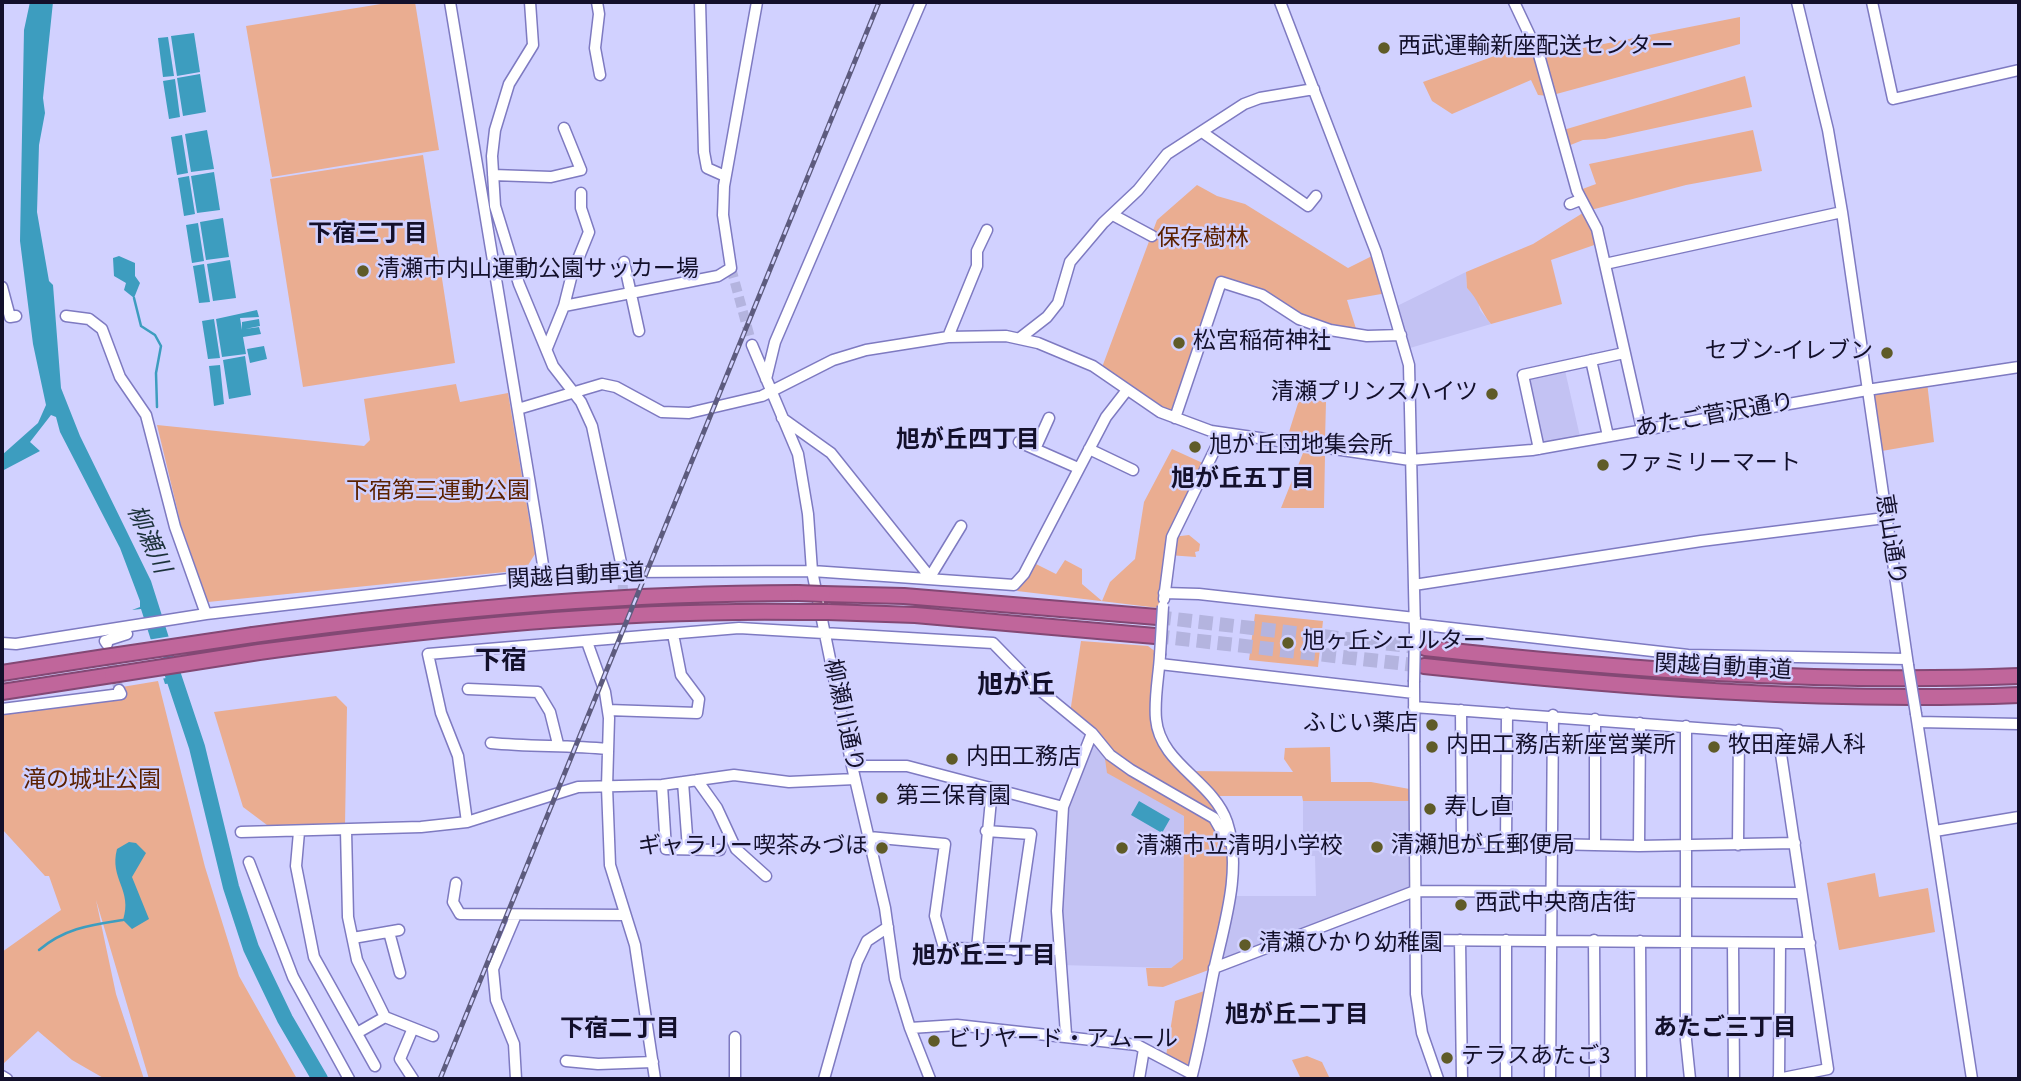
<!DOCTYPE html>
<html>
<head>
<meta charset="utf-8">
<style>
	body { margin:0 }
	#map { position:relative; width:2021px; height:1081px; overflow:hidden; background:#d1d1ff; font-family:"Source Sans 3",sans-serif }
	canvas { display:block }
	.frame { position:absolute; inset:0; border:4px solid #13102b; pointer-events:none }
</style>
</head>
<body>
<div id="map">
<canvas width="2021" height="1081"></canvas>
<div class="frame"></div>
</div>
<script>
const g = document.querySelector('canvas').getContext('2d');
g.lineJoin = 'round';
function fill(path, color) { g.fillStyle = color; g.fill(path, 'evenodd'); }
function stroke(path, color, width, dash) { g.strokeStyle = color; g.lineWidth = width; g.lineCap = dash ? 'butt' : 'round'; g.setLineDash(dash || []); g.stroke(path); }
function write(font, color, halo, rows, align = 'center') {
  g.font = font + ' "Source Sans 3","Noto Sans JP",sans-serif'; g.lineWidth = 5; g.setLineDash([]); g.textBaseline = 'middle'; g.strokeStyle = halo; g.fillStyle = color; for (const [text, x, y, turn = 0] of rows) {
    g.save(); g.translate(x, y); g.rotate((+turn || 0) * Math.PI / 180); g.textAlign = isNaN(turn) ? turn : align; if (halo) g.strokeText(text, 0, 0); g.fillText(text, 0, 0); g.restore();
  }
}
fill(new Path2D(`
	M1466,272L1467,288L1477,298L1480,310L1491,324L1410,348L1397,306Z
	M1564,366L1581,441L1539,449L1523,375Z
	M1092,733L1110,755L1108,773L1184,815L1183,960L1171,968L1060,965L1063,807Z
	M1303,801H1415L1414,894L1214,968L1229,896H1316L1315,856H1303Z`), '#c3c2f3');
fill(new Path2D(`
	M393,2H415L439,150L272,177L246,26Z
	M1740,17V44L1549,96L1538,95L1531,80L1452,114L1432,101L1423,82L1533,42L1539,55L1553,54Z
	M1745,76L1752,107L1605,139L1583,140L1563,148L1560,131Z
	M1753,130L1762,171L1686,185L1587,211L1600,243L1551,260L1562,304L1491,324C1481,312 1478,299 1467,288L1466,272L1533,244L1586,211L1577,191L1596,184L1589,164Z
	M423,155L455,363L303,387L270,179Z
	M1197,185L1217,196L1245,204L1348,268L1376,254L1387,293L1347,300L1358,335L1330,330L1262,295L1221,282L1175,418L1101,370L1157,220Z
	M1927,382L1934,442L1876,452L1867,390Z
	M456,384L460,402L508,393L535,554L525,570L208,602L181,525L157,425L364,446L370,440L364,399Z
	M1300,397L1326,402L1325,440L1288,435Z
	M1172,449L1207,465L1172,537L1189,535L1200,544L1199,551L1195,552L1196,557L1168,555L1163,606L1159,608L1017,591L1030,561L1056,574L1065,560L1082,569V584L1102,601L1110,582L1135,559L1144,502Z
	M1303,453L1325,456L1324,508H1281Z
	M1255,614L1323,621L1318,667L1249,660Z
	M1081,641L1148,646L1160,655L1156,719L1161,736L1186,771L1293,772L1284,759L1285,748L1330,747L1331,782H1371L1415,790V801H1303L1302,796H1215C1242,857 1226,905 1214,968L1163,987L1148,986L1146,968H1171L1183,959L1184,816L1107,773L1105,759L1110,756L1070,713Z
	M158,681L205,867L239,976L297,1079H149L96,900L116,994L144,1079H105L72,1060L38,1031L2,1065V952L61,910L49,876H45L2,829V707Z
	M336,696L347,707L345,825L271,828L243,807L214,712Z
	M1875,873L1879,897L1928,888L1935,932L1839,950L1827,883Z
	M1210,989L1192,1074L1165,1062L1175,1001Z
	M1307,1056L1322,1062L1330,1079H1287L1300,1077L1292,1060Z`), '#eaad91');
fill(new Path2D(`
	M30,2H53L43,98L45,113L39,145L37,212L49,281L53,285L61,388L80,436L151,581L183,682L165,684L141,609L132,610L140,607V601L120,548L60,432L56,417L51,415L30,442L40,451L2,471V455L38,423L46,405L33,344L20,241L24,30Z
	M194,33L200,72L177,76L171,36Z
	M168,37L174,76L163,77L158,38Z
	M200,74L206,112L183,116L177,78Z
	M175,79L180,117L169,119L163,81Z
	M207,130L214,169L191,172L185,134Z
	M182,135L188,173L177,175L171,137Z
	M214,172L220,210L197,213L191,176Z
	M189,176L195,214L184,216L178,178Z
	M223,218L229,257L206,260L200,222Z
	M198,223L204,261L192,263L186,225Z
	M119,256L135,263V276L140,283L134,298L124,290L126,283L114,276L113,258Z
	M230,260L236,298L213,301L207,264Z
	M204,264L210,302L199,303L193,266Z
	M257,310L259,317L240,318L242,330V322L259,319L260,326L245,329L259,327L261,334L243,337L246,354L222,357L216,319Z
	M214,319L220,358L208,359L202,321Z
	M264,346L267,359L250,363L247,349Z
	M245,356L251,395L229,399L223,360Z
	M220,365L224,404L214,406L209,366Z
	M1139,801L1170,819L1162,833L1131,815Z
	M129,842L136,843L146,853L132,877L149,919L132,929L123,920C133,890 109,879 117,849Z`), '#3d9dbf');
fill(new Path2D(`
	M172,636L185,675L160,679L147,640Z`), '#d1d1ff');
stroke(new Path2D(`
	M134,298L141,326L155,335L161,346L156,373L157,407
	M39,950C65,928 91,925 123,920`), '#3d9dbf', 2.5);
stroke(new Path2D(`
	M169,663L197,747L231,887L251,948L285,1019L320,1079`), '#3d9dbf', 16);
stroke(new Path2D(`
	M731,268L752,345
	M622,640L623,572
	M108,650L119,690`), '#b4b4df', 10, [10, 5]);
stroke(new Path2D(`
	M1157,617L1425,648
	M1155,636L1424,666`), '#b4b4df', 14, [14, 7]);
const minor = new Path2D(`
	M530,2L533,45L509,84L495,130L492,156L495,206L519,284L553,366L581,402L592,426L623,572L812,571L1014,585L1024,574L1106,417L1127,390
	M597,2L599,14L595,48L600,75
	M700,2L704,152L707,168L725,176
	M1280,2L1376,252L1409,365L1415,632
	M1514,2L1539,55L1577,191L1597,229L1642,429
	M1797,2L1828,130L1842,212L1908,665
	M1872,2L1893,99L2019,70
	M1202,132L1308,206L1316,196
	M493,175L551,177L581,170L564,128
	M1570,204L1580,200
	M1113,215L1152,236
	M624,262L639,331
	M1605,264L1842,212
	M2,287L10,317L16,316
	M564,306L572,274L589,232L581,208V193
	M66,316L89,319L102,329L120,377L146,415L175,527L206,614
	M948,337L977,266V251L987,230
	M1020,338L1047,317L1058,303L1070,262L1103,223L1138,190L1167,154L1244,104L1260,98L1314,89
	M752,345L798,454L808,514L812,571L852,766L885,908L895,979L910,1028L930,1079
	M547,348L564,306L718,276L731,268L723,215L724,186L757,2
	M1591,360L1608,436
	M766,379L775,342L921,2
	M518,409L602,384L616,387L662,412L689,413L762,396L833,360L866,350L948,337L1006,336L1038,343L1093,366L1160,412L1211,431L1410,460L1532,450L1867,390L2019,367
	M782,418L831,453L930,577L961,526
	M1175,418L1221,282L1262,295L1299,319L1330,330L1367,336L1401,335
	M1019,442L1078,468
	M1035,449L1049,418
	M1089,449L1133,470
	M1539,449L1523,375L1624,353
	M1414,585L1701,541L1885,518
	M1164,593L1199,594L1415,618
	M1164,599L1172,537L1223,433
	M1415,624L1688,655L1907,659
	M587,642L605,692L609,718L607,787L610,865L635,945L655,1079
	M2,643L16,644L206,614L535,576L542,572L543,565L537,526L450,2
	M107,644L105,641L127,634H118
	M1160,655C1159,675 1154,698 1156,719C1160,764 1213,781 1227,822C1243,870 1223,928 1213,975C1206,1010 1200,1045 1191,1079
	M1160,664L1414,693
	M1414,682L1416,994L1422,1033L1438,1079
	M468,689L538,692L550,712L558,744
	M1414,707L1778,734L1828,1069L1778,1079
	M2,709L121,694L119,690
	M608,710L697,713L699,699L681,675L673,634
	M1461,710L1462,844
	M1916,714L1972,1079
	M1918,722L2019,724
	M1686,726V1040L1690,1079
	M1092,733L1110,755L1131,770L1214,818L1227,841
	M491,743C530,747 568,745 607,749
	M852,766H907L1063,807
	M697,780L717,808L736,849L766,876
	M683,782L688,849
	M662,785L666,849L720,850
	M467,822L458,756L441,713L428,654L739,628L993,643L1036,687L1092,733L1063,807L1057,911L1066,1034
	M346,830L348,917L357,960L385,1017L433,1036
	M986,831L1031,834L1014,950
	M1935,831L2019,817
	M241,832L421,827L467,822L578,787L662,785L734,775L789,782L855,779
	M299,832L296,866L314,957L375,1066
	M869,837L945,844L935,916L944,948L1059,950
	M1416,841L1639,846L1795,843
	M1506,845L1507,713
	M1595,845V719
	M1738,845L1739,730
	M1639,846L1640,723
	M249,862L293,977L349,1079
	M456,883L453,902L460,914L625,915
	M515,917L493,969L496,1000L514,1044L516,1079
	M389,932L400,973
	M353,938L399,930
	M1415,940L1810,943
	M1460,940L1462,1079
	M1506,940V1079
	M1594,940L1595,1079
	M1640,941L1641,1079
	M1733,943L1734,1079
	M977,949L992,789
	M1214,968L1415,891L1801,893
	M910,1028L957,1025L1137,1045L1192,1074
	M357,1033L385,1017
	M566,1061L598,1064L653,1062
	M2,1076L7,1079
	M413,1079L400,1059L413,1028
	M735,1079V1037
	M824,1079L857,962L867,941L888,927
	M1139,1079L1144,1049
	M1550,1079L1553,715
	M1779,1079L1780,943`);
const highway = new Path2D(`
	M823,594L904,596L1157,617
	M828,612L915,615L1155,636
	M253,635C434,610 614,593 798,593
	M1425,648C1623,670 1819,684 2019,676
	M259,652C439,628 620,609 802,612
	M1424,666C1622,687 1820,703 2019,695
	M2,673L105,657
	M2,692L112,675`);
stroke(minor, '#7e7ac1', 13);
stroke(highway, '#834874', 18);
stroke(minor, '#fff', 10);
stroke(highway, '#c0669b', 14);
const rail = new Path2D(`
	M440,1079L879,2`);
stroke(rail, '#5d5b7e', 5);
stroke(rail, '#d1d1ff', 2.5, [8]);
const minorBridge = new Path2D(`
	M1160,655L1163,606
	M1908,665L1916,714
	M1414,682L1415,632`);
const highwayBridge = new Path2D(`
	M798,593L823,594
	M802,612H828
	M105,657L253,635
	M112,675L259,652`);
stroke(minorBridge, '#7e7ac1', 13, []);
stroke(highwayBridge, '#834874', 18, []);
stroke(minorBridge, '#fff', 10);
stroke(highwayBridge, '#c0669b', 14);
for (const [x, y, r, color] of [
	[1384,48,7,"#5f5b28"],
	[363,271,7,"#5f5b28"],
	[1179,343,7,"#5f5b28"],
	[1887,353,7,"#5f5b28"],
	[1492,394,7,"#5f5b28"],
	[1195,447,7,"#5f5b28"],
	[1603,465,7,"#5f5b28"],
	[1288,643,7,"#5f5b28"],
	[1432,725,7,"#5f5b28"],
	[1432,747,7,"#5f5b28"],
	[1714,747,7,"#5f5b28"],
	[952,759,7,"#5f5b28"],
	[882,798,7,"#5f5b28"],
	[1430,809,7,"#5f5b28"],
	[1377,847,7,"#5f5b28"],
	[882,848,7,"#5f5b28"],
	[1122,848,7,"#5f5b28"],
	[1461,905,7,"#5f5b28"],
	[1245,945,7,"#5f5b28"],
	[934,1041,7,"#5f5b28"],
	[1447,1058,7,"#5f5b28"]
]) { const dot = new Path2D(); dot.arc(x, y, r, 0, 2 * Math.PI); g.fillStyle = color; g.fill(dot); stroke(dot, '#d1d1ff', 2.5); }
write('23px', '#13102b', '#d1d1ff', [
	["西武運輸新座配送センター",1398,48],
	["清瀬市内山運動公園サッカー場",377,271],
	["松宮稲荷神社",1193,343],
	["セブン-イレブン",1873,353,"right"],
	["清瀬プリンスハイツ",1478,394,"right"],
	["旭が丘団地集会所",1209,447],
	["ファミリーマート",1617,465],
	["旭ヶ丘シェルター",1302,643],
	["ふじい薬店",1418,725,"right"],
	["内田工務店新座営業所",1446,747],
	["牧田産婦人科",1728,747],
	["内田工務店",966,759],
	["第三保育園",896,798],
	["寿し直",1444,809],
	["清瀬旭が丘郵便局",1391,847],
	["ギャラリー喫茶みづほ",868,848,"right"],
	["清瀬市立清明小学校",1136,848],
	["西武中央商店街",1475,905],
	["清瀬ひかり幼稚園",1259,945],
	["ビリヤード・アムール",948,1041],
	["テラスあたご3",1461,1058]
], 'left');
write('23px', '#5b2100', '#d1d1ff', [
	["保存樹林",1203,240],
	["下宿第三運動公園",438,493],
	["滝の城址公園",92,782]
]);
write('23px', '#13102b', '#d1d1ff', [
	["あたご菅沢通り",1715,417,-10],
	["恵山通り",1889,540,81],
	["関越自動車道",576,578,-3],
	["関越自動車道",1723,669,3],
	["柳瀬川通り",842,716,78]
]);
write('bold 24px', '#13102b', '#d1d1ff', [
	["下宿三丁目",368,236],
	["旭が丘四丁目",968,442],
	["旭が丘五丁目",1243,481],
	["旭が丘三丁目",984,958],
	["旭が丘二丁目",1297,1017],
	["あたご三丁目",1725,1030],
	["下宿二丁目",620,1031]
]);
write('italic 24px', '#1c313a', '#d1d1ff', [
	["柳瀬川",147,540,66]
]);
write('bold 26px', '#13102b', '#d1d1ff', [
	["下宿",501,663],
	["旭が丘",1016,687]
]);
</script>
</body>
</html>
